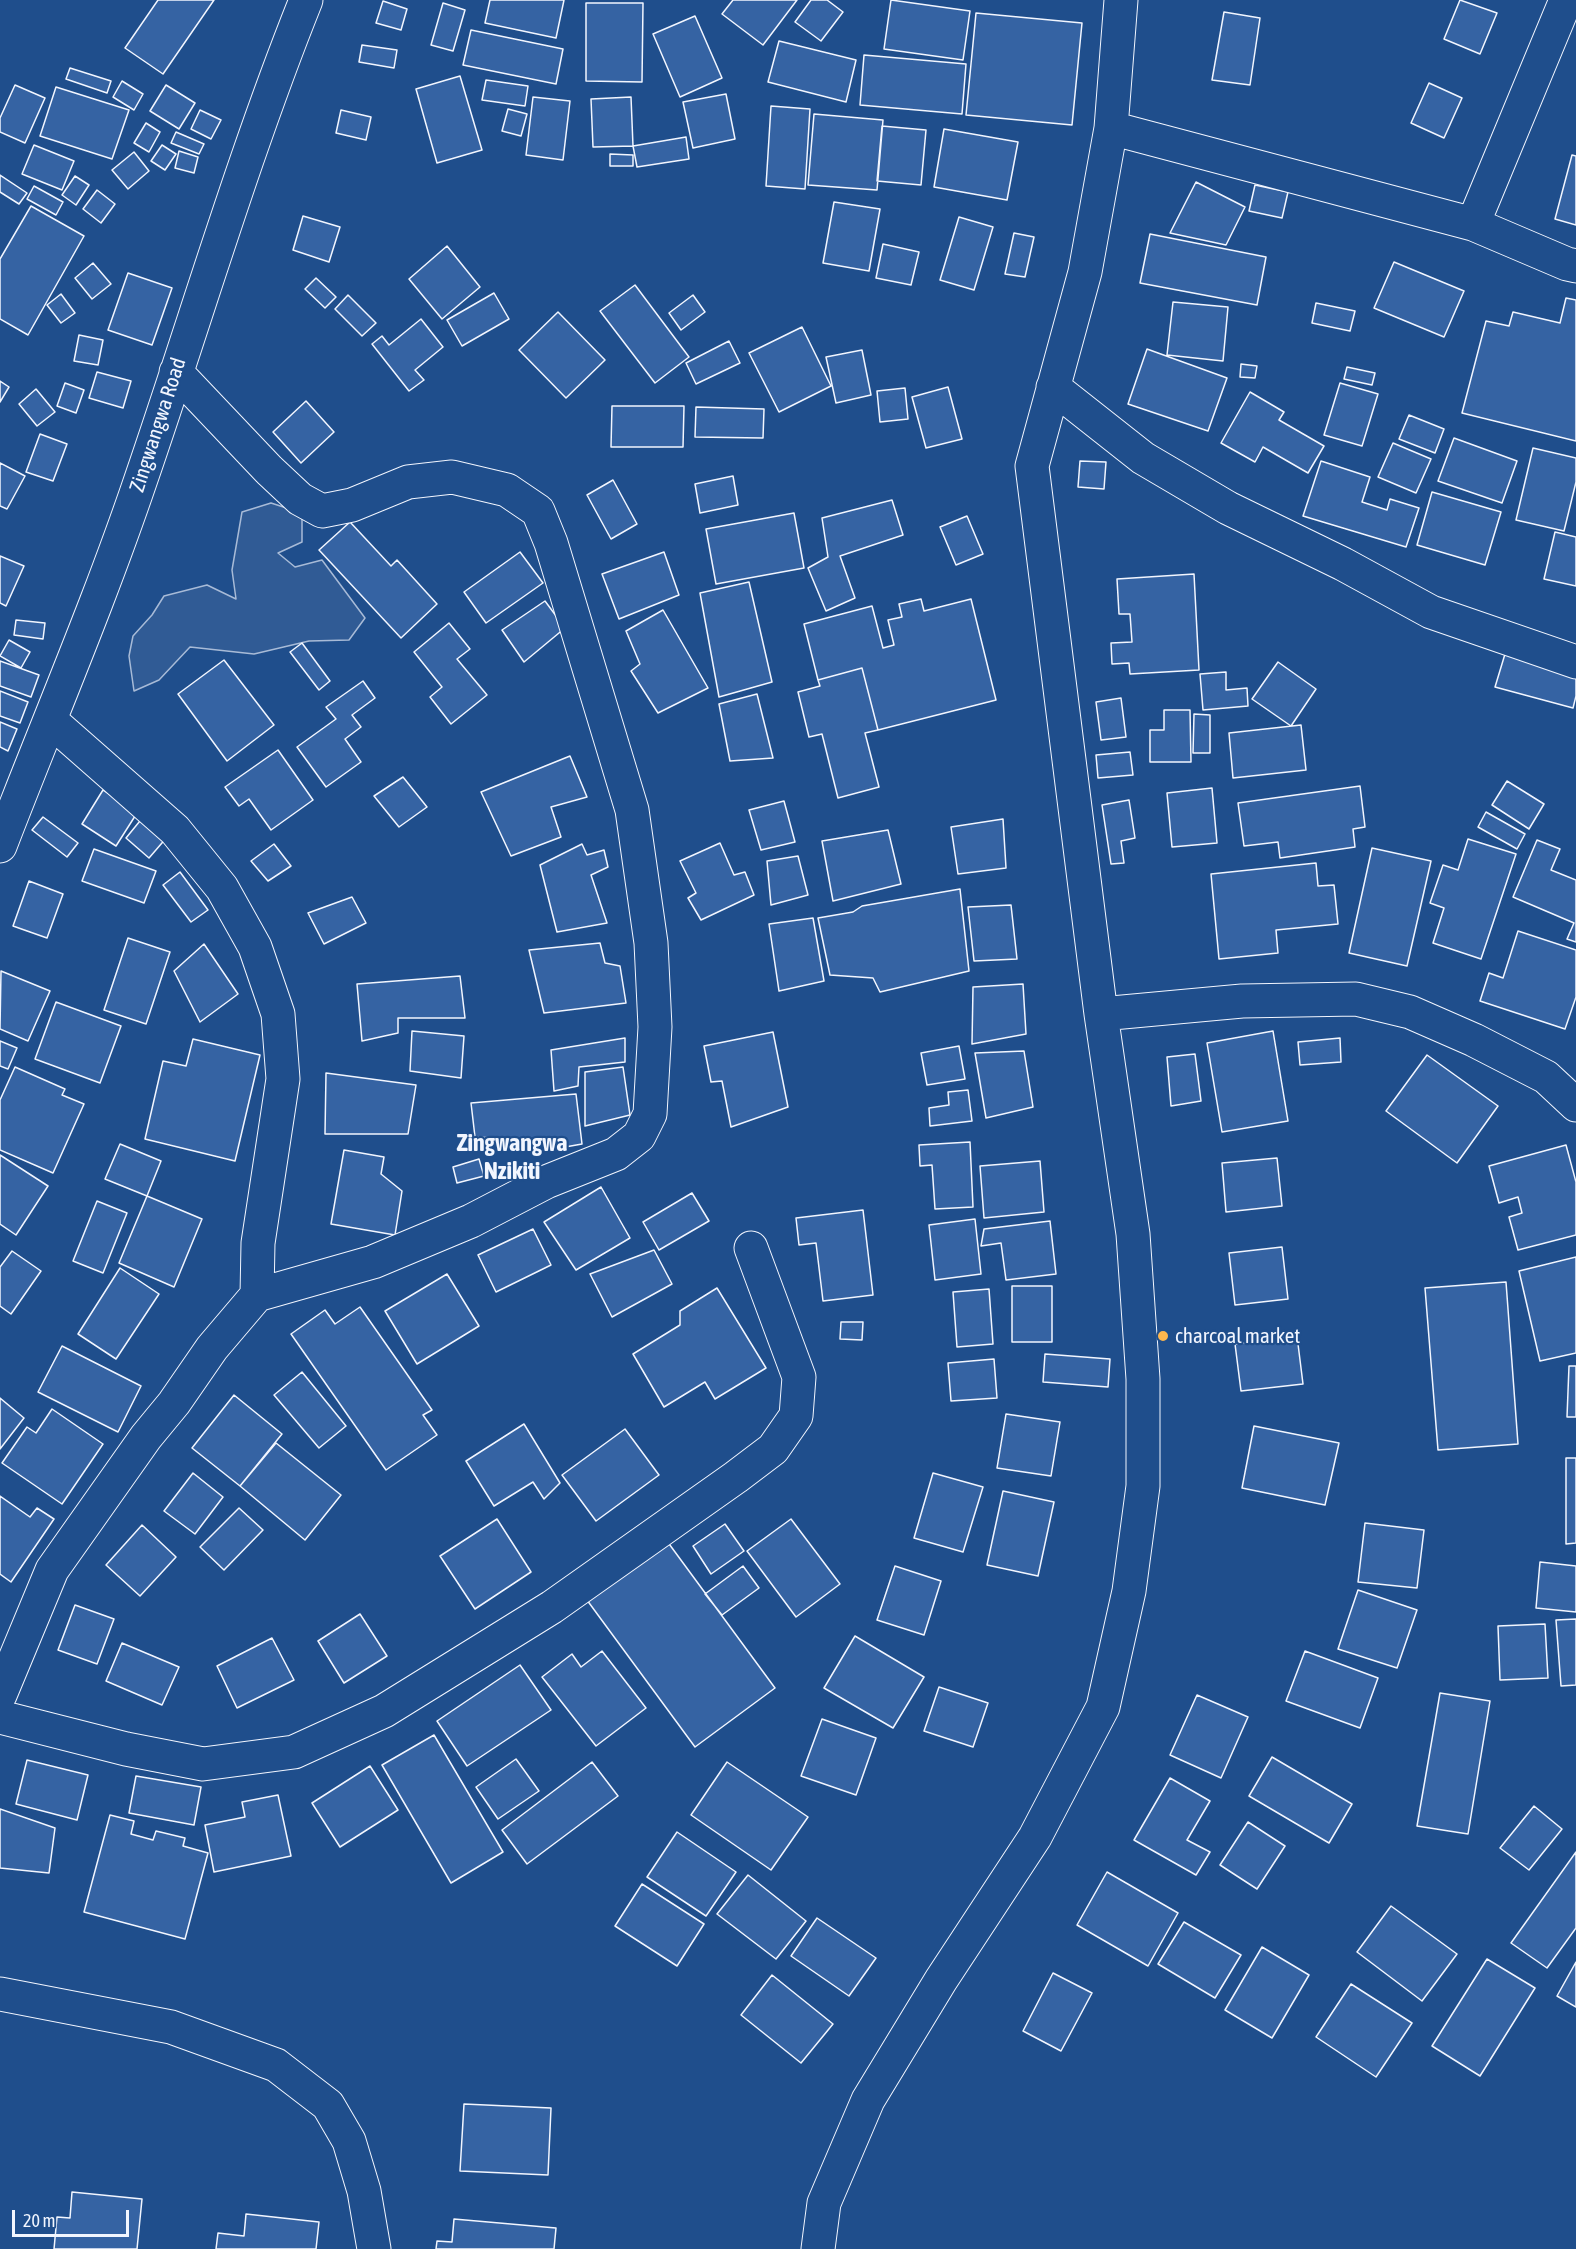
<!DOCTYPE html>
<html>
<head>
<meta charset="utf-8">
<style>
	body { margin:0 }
	#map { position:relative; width:1576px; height:2249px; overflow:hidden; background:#1f4e8c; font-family:"Asap Condensed",sans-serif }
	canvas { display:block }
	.scale { position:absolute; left:12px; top:2210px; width:117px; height:27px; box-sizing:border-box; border:3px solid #f2f6ff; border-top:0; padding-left:8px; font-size:18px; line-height:21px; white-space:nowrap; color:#f2f6ff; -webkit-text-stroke:4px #1f4e8c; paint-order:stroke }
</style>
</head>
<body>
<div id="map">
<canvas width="1576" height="2249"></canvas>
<div class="scale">20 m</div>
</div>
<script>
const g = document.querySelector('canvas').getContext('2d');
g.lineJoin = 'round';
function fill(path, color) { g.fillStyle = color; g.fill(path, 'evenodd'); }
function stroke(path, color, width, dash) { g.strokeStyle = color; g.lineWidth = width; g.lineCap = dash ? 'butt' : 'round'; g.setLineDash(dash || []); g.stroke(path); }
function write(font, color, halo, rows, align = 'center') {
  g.font = font + ' "Asap Condensed",sans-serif'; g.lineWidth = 4.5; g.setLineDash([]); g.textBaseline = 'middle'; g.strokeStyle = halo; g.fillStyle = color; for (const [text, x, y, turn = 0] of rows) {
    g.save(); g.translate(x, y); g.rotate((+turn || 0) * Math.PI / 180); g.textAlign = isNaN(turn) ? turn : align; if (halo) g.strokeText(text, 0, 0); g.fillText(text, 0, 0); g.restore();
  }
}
const green = new Path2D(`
	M271,503L302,513V542L278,553L295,567L322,560L365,618L349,640L309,641L254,654L190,647L159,680L134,691L129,656L133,636L152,615L164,596L207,585L236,599L232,570L242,512Z`);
fill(green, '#305b95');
stroke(green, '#a8bbd7', 1.5);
const building = new Path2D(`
	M158,0H214L163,74L125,48Z
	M490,0H564L556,38L485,23Z
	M733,0H797L763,45L722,14Z
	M811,0H827L843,12L821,41L795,22Z
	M891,0L970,11L963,60L884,49Z
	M1460,0L1497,13L1480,54L1444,39Z
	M383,1L407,9L401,30L376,23Z
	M443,3L465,10L453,51L431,45Z
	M586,3H643L642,82L586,81Z
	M1224,12L1260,18L1250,85L1212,80Z
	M976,13L1082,23L1072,125L966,115Z
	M695,16L722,78L680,97L653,34Z
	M471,30L563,49L556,84L463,65Z
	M779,41L856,60L846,102L768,82Z
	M362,45L397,50L394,68L359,62Z
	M864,55L966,64L962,114L860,105Z
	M70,68L111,81L107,93L66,79Z
	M460,76L482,150L437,163L416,89Z
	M486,80L528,86L525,106L482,100Z
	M122,81L143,94L134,110L113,97Z
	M1429,83L1462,98L1444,138L1411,123Z
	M15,85L45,98L25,143L0,132V118Z
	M166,85L195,103L179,129L150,111Z
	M56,87L129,110L112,159L40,136Z
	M726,94L735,139L693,148L683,102Z
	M533,97L570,101L563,160L526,155Z
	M631,97L633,146L593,147L591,99Z
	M771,106L810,109L805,189L766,186Z
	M508,109L527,114L521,136L502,131Z
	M200,110L221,120L211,139L191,129Z
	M341,110L371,117L366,140L336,133Z
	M814,114L883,120L877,190L808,185Z
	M146,123L160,132L149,152L134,143Z
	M882,126L926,130L921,185L877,181Z
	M944,129L1018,142L1007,200L934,187Z
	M176,132L204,144L199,154L171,143Z
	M686,137L689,159L637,167L633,146Z
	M34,145L74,161L62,190L22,174Z
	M162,145L176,154L165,170L151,161Z
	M179,151L198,157L194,173L175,168Z
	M134,152L149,171L128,189L112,170Z
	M610,154L633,155V166H610Z
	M1572,155L1576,156V225L1555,219Z
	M0,175L27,193L19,204L0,192Z
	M75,176L89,185L76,205L62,195Z
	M1196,182L1245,207L1226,245L1170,233Z
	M1255,185L1288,192L1282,218L1249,211Z
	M34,186L63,202L56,215L27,199Z
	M97,190L115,204L101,223L83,209Z
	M834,202L880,209L869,271L823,263Z
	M31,206L84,236L28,335L0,319V259Z
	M303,216L340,227L329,262L293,250Z
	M959,217L993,227L974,290L940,280Z
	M1014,233L1034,237L1025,277L1005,274Z
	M1150,234L1266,257L1257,305L1140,283Z
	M883,244L919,252L911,285L876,278Z
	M447,246L480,287L442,319L409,279Z
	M1394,262L1464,291L1444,337L1374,308Z
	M93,263L111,284L92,299L75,278Z
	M128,273L172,288L152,345L108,330Z
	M316,278L336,297L325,308L305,289Z
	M635,285L689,357L655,383L600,311Z
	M494,293L509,319L462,346L447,320Z
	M61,294L75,313L61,323L47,305Z
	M348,295L376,323L362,336L335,309Z
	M693,295L705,312L681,330L669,313Z
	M1566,298L1576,300V441L1462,413L1486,321L1509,326L1513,312L1560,323Z
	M1173,302L1228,307L1223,361L1167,355Z
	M1316,303L1355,311L1350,331L1312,323Z
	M558,312L605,360L566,398L519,350Z
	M421,319L443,347L415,370L424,380L409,391L372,344L382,336L389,345Z
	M802,327L831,386L779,412L749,353Z
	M79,335L103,340L98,365L74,361Z
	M729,341L740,363L696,384L686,363Z
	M1147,349L1227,378L1208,431L1128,404Z
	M862,350L871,395L836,403L826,357Z
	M1241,364L1257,366L1255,378L1240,377Z
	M1347,367L1375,373L1372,385L1344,379Z
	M97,372L131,381L123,408L89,398Z
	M0,381L9,387L0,402Z
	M65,383L84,390L76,413L57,406Z
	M1340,383L1378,394L1362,446L1324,435Z
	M948,387L962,439L926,448L912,397Z
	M905,388L908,419L880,422L877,391Z
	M36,389L55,412L37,426L19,404Z
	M1250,392L1284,412L1279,420L1324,446L1308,473L1263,447L1255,462L1221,443Z
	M306,401L334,432L301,463L273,432Z
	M612,406H684L683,447H611Z
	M696,407L764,409L763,438L695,437Z
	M1409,415L1444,429L1435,453L1399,439Z
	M40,434L67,444L53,481L26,472Z
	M1454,438L1517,461L1502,503L1438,481Z
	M1393,443L1431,459L1416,493L1378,477Z
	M1533,448L1576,458V482L1564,531L1516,520Z
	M1080,461L1106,462L1104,489L1078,487Z
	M1321,461L1370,477L1362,502L1387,510L1390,499L1419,508L1406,547L1303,516Z
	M0,463L25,476L7,509L0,506Z
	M733,476L738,505L700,513L695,484Z
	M613,480L637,524L611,539L587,495Z
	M1432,492L1501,512L1485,565L1417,545Z
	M892,500L903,535L840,556L855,598L826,611L808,568L828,557L822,518Z
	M794,513L804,568L716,584L706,529Z
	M967,516L983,554L956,565L940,527Z
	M350,522L391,566L397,560L437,604L401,638L319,550Z
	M1555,532L1576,537V586L1544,579Z
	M520,552L543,583L486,623L464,592Z
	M664,552L679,595L619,619L602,574Z
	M0,556L24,566L6,606L0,603Z
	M1194,574L1199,670L1130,674L1129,663L1112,664L1111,643L1132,642L1130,614H1119L1117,579Z
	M749,582L772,682L719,697L700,593Z
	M921,599L924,611L971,599L996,700L878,730L862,668L818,680L804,624L872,606L883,648L894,645L888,620L902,617L899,604Z
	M545,601L565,628L524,662L502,630Z
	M663,610L708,688L658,713L631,671L640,664L626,631Z
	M16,620L45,623L43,639L14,635Z
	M449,623L470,649L457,659L487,695L451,724L430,697L442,687L414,652Z
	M9,640L30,652L21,668L0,656Z
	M302,643L330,681L319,690L290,652Z
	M1505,654L1576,674V696L1573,708L1495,687Z
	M224,660L274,725L227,761L178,694Z
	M0,661L39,675L31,697L0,686Z
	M1278,662L1316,689L1291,726L1252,699Z
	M862,668L878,730L865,733L879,787L838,798L822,734L809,737L798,692L820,686L818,680Z
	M1226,672V690L1247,688L1248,706L1203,710L1200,674Z
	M363,681L375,698L352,715L361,727L345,739L361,762L326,787L297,747L336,719L326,707Z
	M0,691L28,702L20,723L0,716Z
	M757,694L773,758L730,761L719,704Z
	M1121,698L1126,737L1101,740L1096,702Z
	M1164,710H1190L1191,762H1150V730H1164Z
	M1194,714L1210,715V753H1193Z
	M0,722L17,729L8,751L0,747Z
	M1301,725L1306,770L1233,778L1229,733Z
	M278,750L313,800L271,830L249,799L239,806L225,787Z
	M1130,752L1133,775L1098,778L1096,755Z
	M570,756L587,797L551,807L561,837L511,856L481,792Z
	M403,777L427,807L399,827L374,796Z
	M1507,781L1544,804L1529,829L1492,805Z
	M1360,786L1365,827L1353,829L1355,847L1280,858L1278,842L1244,846L1238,803Z
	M1212,788L1217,843L1172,847L1167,793Z
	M103,790L137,813L116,846L82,824Z
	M1129,800L1135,838L1121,841L1124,863L1111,864L1102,805Z
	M784,801L795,842L761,850L749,810Z
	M1486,812L1525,834L1517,849L1478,827Z
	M144,816L168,836L149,858L126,838Z
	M43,817L78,843L67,857L32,830Z
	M1003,819L1006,868L958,874L951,827Z
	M888,830L901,884L833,901L822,841Z
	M1468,839L1516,854L1481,959L1433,943L1444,908L1430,903L1443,865L1458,870Z
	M1537,840L1560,849L1551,870L1576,880V942L1567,939L1574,923L1513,897Z
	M720,843L734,875L745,872L754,895L701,920L688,898L696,893L680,861Z
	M274,844L291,866L268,881L251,861Z
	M582,844L587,855L604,850L608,867L591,875L607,923L557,932L540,865Z
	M1372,848L1431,861L1407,966L1349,953Z
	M94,849L156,871L144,903L82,881Z
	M798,856L808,895L771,905L767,861Z
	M1316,863L1318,886L1334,885L1338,924L1276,930L1278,953L1219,959L1211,874Z
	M180,872L208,910L191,922L163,885Z
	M29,881L63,894L47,938L13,926Z
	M960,889L969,971L880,992L873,978L830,975L818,918L853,912L862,906Z
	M352,897L366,923L324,944L308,913Z
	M1011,905L1017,959L974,961L968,907Z
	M813,918L824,981L779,991L769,924Z
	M1518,931L1576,950V997L1565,1029L1480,1001L1489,973L1503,978Z
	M128,938L170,952L146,1024L104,1010Z
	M600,943L605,963L620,966L626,1003L544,1013L529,950Z
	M204,944L238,994L200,1022L174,971Z
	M1,971L50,991L28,1041L0,1029Z
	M460,976L465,1018H398V1033L362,1041L357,984Z
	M1023,984L1026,1034L972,1044L973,987Z
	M56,1002L121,1026L100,1083L35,1059Z
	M412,1031L464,1036L461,1078L410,1071Z
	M1273,1031L1288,1121L1222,1132L1207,1043Z
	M773,1032L788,1107L731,1127L722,1081L711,1082L704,1046Z
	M625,1038V1062L579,1067L578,1086L554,1091L551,1050Z
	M1340,1038L1341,1062L1300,1065L1298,1042Z
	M193,1039L260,1055L235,1161L145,1139L163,1061L186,1066Z
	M0,1041L17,1048L8,1069L0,1066Z
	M959,1046L965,1079L927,1085L921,1053Z
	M1024,1051L1033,1107L986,1118L975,1053Z
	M1195,1054L1201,1101L1171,1106L1167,1057Z
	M1427,1055L1498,1106L1457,1163L1386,1111Z
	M15,1067L65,1089L62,1095L84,1104L53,1173L0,1150V1100Z
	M623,1067L630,1115L585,1126V1072Z
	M326,1073L416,1085L408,1134H325Z
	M968,1090L972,1121L930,1126L929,1108L949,1105L948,1092Z
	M576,1094L582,1144L554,1149L551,1141L475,1137L471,1103Z
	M970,1142L973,1207L935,1209L932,1165L920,1166L919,1145Z
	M120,1144L161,1161L147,1196L105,1179Z
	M1566,1145L1576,1182V1235L1518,1250L1509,1217L1522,1213L1518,1197L1499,1203L1489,1166Z
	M344,1150L384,1157L381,1174L402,1191L395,1235L331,1224Z
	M0,1155L48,1186L16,1235L0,1224Z
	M1277,1158L1282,1206L1226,1212L1222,1163Z
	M479,1159L484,1176L457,1183L453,1167Z
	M1040,1161L1044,1212L984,1218L980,1166Z
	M601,1187L630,1238L576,1270L544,1222Z
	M692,1193L709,1221L659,1250L643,1222Z
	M147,1196L202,1219L174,1287L119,1263Z
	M97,1201L127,1213L103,1273L73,1261Z
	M863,1210L873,1295L823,1301L816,1243L799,1245L796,1218Z
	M975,1219L981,1274L935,1280L929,1225Z
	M1050,1221L1056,1274L1006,1280L1001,1243L981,1246L984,1229Z
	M533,1229L551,1265L496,1292L478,1255Z
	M1282,1247L1288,1299L1235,1305L1229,1253Z
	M654,1250L672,1284L612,1317L590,1274Z
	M12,1251L41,1271L11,1314L0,1306V1267Z
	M1576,1257V1353L1540,1361L1519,1271Z
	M120,1268L159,1294L116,1359L78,1334Z
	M447,1274L479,1326L417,1364L385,1311Z
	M1506,1282L1518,1444L1438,1450L1425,1288Z
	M1012,1286H1052V1342H1012Z
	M717,1288L766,1368L715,1399L705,1382L664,1407L633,1354L680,1325V1311Z
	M989,1289L993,1344L957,1347L953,1292Z
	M360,1307L432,1410L423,1415L437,1435L386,1470L291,1334L325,1310L335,1324Z
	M841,1322H863L862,1340L840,1339Z
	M1297,1336L1303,1384L1241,1391L1235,1344Z
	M62,1346L141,1386L118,1432L38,1392Z
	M1045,1354L1110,1359L1108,1387L1043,1382Z
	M994,1359L997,1398L951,1401L948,1363Z
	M1569,1366H1576V1417H1567Z
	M302,1372L346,1426L319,1448L274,1395Z
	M234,1395L282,1434L240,1486L192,1448Z
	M0,1398L24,1418L0,1449Z
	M52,1409L103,1444L62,1504L2,1463L27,1427L36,1433Z
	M1006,1414L1060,1422L1051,1476L997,1468Z
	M524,1424L560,1483L544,1499L533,1482L494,1506L466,1461Z
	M1254,1426L1339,1443L1325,1505L1242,1488Z
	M625,1429L659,1475L596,1521L562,1475Z
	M276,1443L341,1495L305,1540L240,1486Z
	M1566,1458H1576V1543L1566,1544Z
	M193,1473L223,1497L195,1534L164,1511Z
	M933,1473L983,1487L963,1552L914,1538Z
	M1003,1491L1054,1502L1038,1576L987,1565Z
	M0,1496L30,1517L37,1508L54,1519L11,1582L0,1574Z
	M239,1508L263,1530L224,1570L200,1547Z
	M497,1519L531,1572L475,1609L440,1556Z
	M791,1519L840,1584L796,1617L747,1551Z
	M1365,1523L1424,1530L1417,1588L1358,1582Z
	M725,1524L744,1551L711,1574L693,1546Z
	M142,1525L176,1557L140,1596L106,1565Z
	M664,1537L775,1688L695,1747L584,1596Z
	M1540,1562L1576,1566V1612L1536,1608Z
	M743,1566L759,1588L722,1615L705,1594Z
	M895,1566L941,1581L924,1635L877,1620Z
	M1358,1590L1417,1610L1397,1668L1338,1649Z
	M75,1605L114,1619L97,1664L58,1650Z
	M360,1614L387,1656L344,1683L318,1641Z
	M1576,1619V1685L1561,1686L1556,1620Z
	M1545,1624L1548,1678L1500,1680L1498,1626Z
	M855,1636L924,1677L893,1728L824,1688Z
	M272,1638L294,1680L237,1708L217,1666Z
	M122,1643L179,1667L162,1705L106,1681Z
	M602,1651L646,1708L596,1746L542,1677L572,1654L581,1667Z
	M1305,1651L1378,1678L1360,1728L1286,1701Z
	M520,1665L551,1710L467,1766L437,1721Z
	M939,1687L988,1703L973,1747L924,1731Z
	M1440,1693L1490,1701L1468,1834L1417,1826Z
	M1197,1695L1248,1717L1221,1778L1170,1755Z
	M822,1719L876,1738L856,1795L801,1776Z
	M434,1735L503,1852L451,1883L382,1765Z
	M1272,1757L1352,1804L1329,1843L1249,1796Z
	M516,1759L539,1791L498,1819L476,1787Z
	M27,1760L88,1775L77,1820L16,1804Z
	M592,1762L618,1796L527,1864L502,1830Z
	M727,1762L808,1817L771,1870L691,1815Z
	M370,1766L398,1810L340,1847L312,1803Z
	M136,1776L201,1787L194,1825L129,1813Z
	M1170,1778L1210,1801L1187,1840L1210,1852L1196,1875L1134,1840Z
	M278,1795L291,1856L214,1872L205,1825L245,1817L242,1802Z
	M1534,1806L1562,1829L1529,1870L1500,1848Z
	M0,1809L55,1828L49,1873L0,1868Z
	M110,1815L134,1821L131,1834L153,1840L156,1831L185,1838L183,1846L208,1853L185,1939L84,1912Z
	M1248,1822L1285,1846L1257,1889L1220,1865Z
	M677,1832L736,1872L706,1916L647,1877Z
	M1576,1852V1928L1547,1968L1511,1943Z
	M1107,1872L1178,1913L1148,1966L1077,1925Z
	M748,1875L806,1921L776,1959L717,1914Z
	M642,1884L704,1924L677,1966L615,1926Z
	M1391,1906L1457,1954L1422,2001L1357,1952Z
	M817,1918L876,1958L849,1996L791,1956Z
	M1184,1922L1241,1955L1215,1998L1158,1964Z
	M1262,1947L1309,1975L1272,2038L1225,2010Z
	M1487,1959L1535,1988L1480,2076L1432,2046Z
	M1576,1962V2007L1557,1996Z
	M1053,1973L1092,1993L1061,2051L1023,2031Z
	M772,1975L833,2024L801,2063L741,2015Z
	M1351,1984L1412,2023L1376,2077L1316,2037Z
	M464,2104L551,2108L548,2175L460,2171Z
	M72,2192L142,2199L137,2249H54L57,2217L70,2218Z
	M246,2214L319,2222L316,2249H216L218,2233L244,2236Z
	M454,2219L556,2228L554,2249H436L437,2241L452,2242Z`);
fill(building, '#3563a3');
stroke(building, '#f2f6ff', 1.5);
const minor = new Path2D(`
	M1111,128L1473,224L1567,264L1576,266
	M1473,224L1566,0
	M176,372L269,470L300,499L322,511L352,505L408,482L452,477L507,490L538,511L551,543L632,810L651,943L655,1027L650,1114L639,1136L616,1154L546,1182L471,1221L373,1262L257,1295
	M1053,387L1143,458L1228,508L1343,564L1431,612L1576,662
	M0,846C47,724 99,603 141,479C196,319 243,157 306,0
	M1101,1014L1242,1001L1356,999L1410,1012L1474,1040L1546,1077L1576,1105
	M0,1695L52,1570L146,1437L174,1403L212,1348L257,1295L258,1243L283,1079L278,1014L255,947L222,888L175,830L51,721
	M0,1717L126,1749L203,1764L294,1752L384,1711L552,1607L736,1477L773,1449L796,1416L799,1377L751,1248
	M0,1994L171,2027L276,2065L328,2105L349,2141L364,2191L374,2249
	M818,2249L824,2203L868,2100L941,1980L1035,1837L1103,1707L1129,1591L1143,1486V1379L1133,1234L1101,1014L1032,466L1085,272L1111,128L1121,0`);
stroke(minor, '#f2f6ff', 35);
stroke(minor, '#1f4e8c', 33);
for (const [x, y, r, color] of [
	[1163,1336,6,"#ffb74d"]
]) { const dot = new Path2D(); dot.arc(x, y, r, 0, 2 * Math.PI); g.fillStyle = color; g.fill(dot); stroke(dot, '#1f4e8c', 2); }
write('21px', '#f2f6ff', '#1f4e8c', [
	["Zingwangwa Road",158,425,-72]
]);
write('21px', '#f2f6ff', '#1f4e8c', [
	["charcoal market",1175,1336]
], 'left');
write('bold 24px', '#f2f6ff', '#1f4e8c', [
	["Zingwangwa",512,1143],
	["Nzikiti",512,1171]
]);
</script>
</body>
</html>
